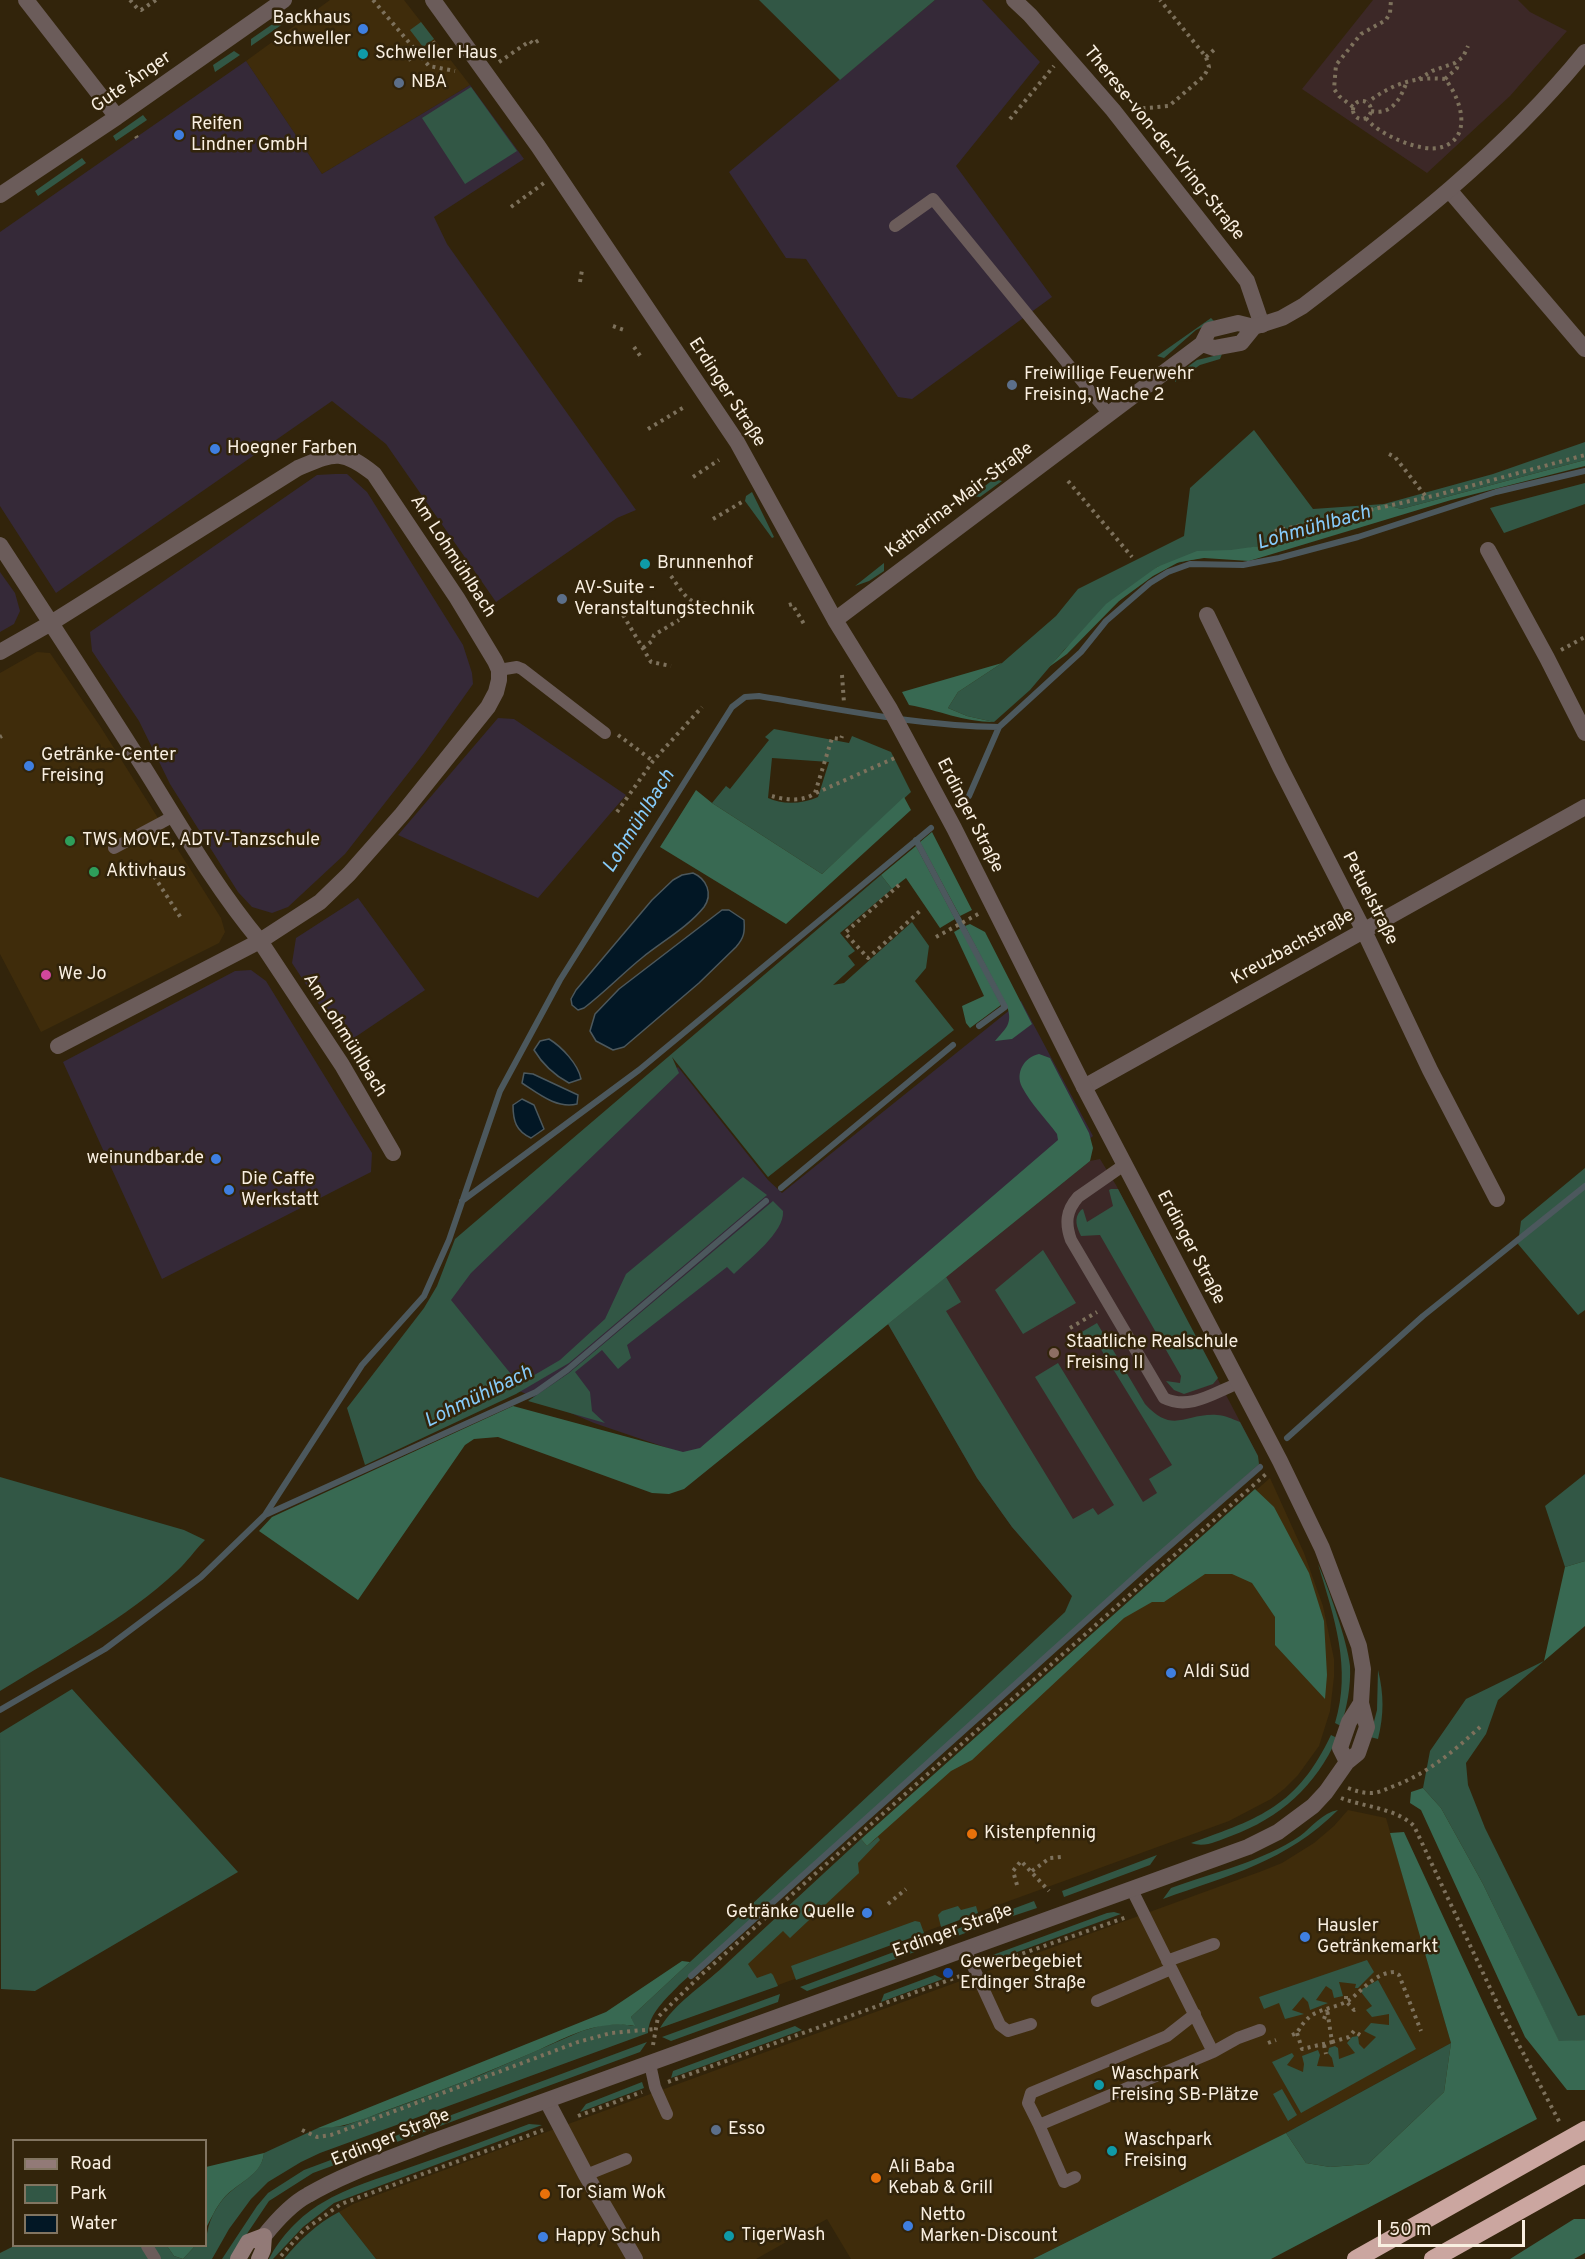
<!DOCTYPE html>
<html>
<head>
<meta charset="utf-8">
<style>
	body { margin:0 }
	#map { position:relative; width:1585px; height:2259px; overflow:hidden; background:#32240b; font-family:Overpass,sans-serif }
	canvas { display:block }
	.legend { position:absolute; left:12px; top:2139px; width:195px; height:108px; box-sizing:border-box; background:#32240b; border:2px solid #827561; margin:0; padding:8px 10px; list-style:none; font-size:18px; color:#f9efe1 }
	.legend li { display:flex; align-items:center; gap:12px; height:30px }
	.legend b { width:30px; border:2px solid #827561 }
	.scale { position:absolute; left:1378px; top:2220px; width:147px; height:27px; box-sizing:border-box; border:3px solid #f9efe1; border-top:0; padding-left:8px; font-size:18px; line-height:21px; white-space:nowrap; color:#f9efe1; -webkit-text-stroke:4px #32240b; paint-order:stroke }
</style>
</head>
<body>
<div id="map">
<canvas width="1585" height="2259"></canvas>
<ul class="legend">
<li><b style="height:8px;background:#927a77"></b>Road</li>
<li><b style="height:16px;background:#325745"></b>Park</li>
<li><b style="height:16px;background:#021725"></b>Water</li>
</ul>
<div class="scale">50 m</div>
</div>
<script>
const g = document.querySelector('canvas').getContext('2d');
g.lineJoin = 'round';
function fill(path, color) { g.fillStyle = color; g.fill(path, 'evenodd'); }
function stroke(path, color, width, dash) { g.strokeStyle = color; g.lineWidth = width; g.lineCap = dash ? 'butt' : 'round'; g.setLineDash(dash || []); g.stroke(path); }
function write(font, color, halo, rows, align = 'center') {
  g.font = font + ' Overpass,sans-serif'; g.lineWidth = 5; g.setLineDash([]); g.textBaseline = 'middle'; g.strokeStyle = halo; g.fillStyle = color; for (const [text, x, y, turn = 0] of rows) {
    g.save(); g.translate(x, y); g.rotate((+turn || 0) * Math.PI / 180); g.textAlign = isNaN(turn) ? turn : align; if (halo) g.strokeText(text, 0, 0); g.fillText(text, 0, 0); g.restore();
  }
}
fill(new Path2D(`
	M330,0H404L470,85L322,174L246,61Z
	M37,652L50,653L100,726L221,918L225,932L219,943L41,1032L0,954V673Z
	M1270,1478L1304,1553L1323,1606L1334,1659V1677L1330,1711L1319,1746L1298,1775L1284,1789L1271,1799L1229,1821L660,2028L666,2019L688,1997L716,1973L861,1839Z
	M1348,1810L1386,1818L1451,2043L1286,2133L1033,2259H851L827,2219L756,2259H376L339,2212L353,2204L560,2127L1262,1871L1282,1863L1314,1843L1334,1826Z`), '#3f2c0b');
fill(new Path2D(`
	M935,0H982L1040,62L956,166L1052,297L912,399L898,397L806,259L786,258L729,172Z
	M246,61L322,174L470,85L524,159L434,217L447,244L636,510L617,518L496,602L386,444L332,401L56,593L0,506V232Z
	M335,474H347L367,492L463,645L472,673L473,684L424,753L345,854L288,907L272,913L252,907L238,892L170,784L139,721L92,651L90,632L317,475Z
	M0,572L15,593L20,611L14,624L0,632Z
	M498,718L514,719L626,795L538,898L398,835Z
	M358,898L425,990L345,1044L292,963L296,938Z
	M251,970L266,981L372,1153L371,1172L162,1279L63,1062L235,971Z
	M1021,1001L1093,1136L707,1453L691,1456L594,1423L517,1390L446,1299L468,1267L678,1067L768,1180L782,1193Z`), '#352938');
fill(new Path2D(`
	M1373,0H1518L1530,12L1567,31L1510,96L1427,173L1302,89Z
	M1100,1159L1116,1185L1258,1456L1072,1596L1012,1527L977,1478L888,1324L1090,1161Z`), '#3c2827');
fill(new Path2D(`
	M759,0H935L840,80Z
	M287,14L293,17L251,46V39Z
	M421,22L434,39L423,47L410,30Z
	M234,51L240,55L215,72L213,65Z
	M471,87L517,151L465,184L422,118Z
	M143,115L147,120L116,141L113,136Z
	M82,158L86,163L38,196L35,191Z
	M1211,318L1214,321L1196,330L1164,358L1157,356Z
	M1222,354L1220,359L1200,365L1175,382V376L1197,360Z
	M1254,430L1313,509L1384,504L1493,474L1585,442V460L1401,509L1384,504L1259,546L1157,567L1064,650L1030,690L994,722L967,716L948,708L958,692L1002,663L1056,616L1078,589L1184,536L1190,488Z
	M994,479L1002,481L980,497L972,496Z
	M1585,483V504L1504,533L1490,508Z
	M752,492L774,537L772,538L745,501L746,496Z
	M884,563V571L869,581L855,586Z
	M774,729L849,743L852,736L891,752L911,792L822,874L712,803L726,786L730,789L769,740L765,737ZM772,758L829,762L818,797C803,804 782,805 768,798Z
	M881,875L892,889L840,933L855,951L848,956L855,965L833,985L844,983L912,922L929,946L926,968L915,981L954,1030L768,1177L672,1057L679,1073L471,1273L451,1300L519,1384L560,1360L605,1319L626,1274L743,1177L767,1195L569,1363L516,1394L365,1465L347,1408L424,1308L437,1286L455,1239Z
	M1585,1168V1310L1578,1315L1518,1244L1521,1221Z
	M1111,1189H1118L1218,1378L1213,1384L1184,1394L1174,1390L1166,1381L1180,1383L1181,1376L1100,1235L1081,1236C1077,1227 1073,1219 1081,1210L1083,1209L1087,1222L1113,1206L1109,1190Z
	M773,1201L783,1211C785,1232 748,1260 734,1274L727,1267L627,1345L631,1358L618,1369L602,1350L575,1372L590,1392L592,1411L605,1423L528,1401L569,1373Z
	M1043,1250L1076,1303L1023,1334L995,1290Z
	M946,1277L961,1302L946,1311L1073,1519L1093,1508L1098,1515L1114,1505L1035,1377L1058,1363L1143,1502L1157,1493L1149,1479L1172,1465L1094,1338L1081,1346L1075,1336L1097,1323L1145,1404C1173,1435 1185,1413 1217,1415C1225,1415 1232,1419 1240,1422L1258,1456L1259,1464L679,1985C666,1999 649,2013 648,2033L320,2153L301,2162L268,2182L251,2199L229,2229L212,2259H160L151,2246H167L174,2256L183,2259L195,2246H206C206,2228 212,2212 224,2198C237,2183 262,2175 264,2153L318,2128L344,2126L416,2100L483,2074L582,2031L603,2025L621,2024L634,2026L631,2017L1065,1612L1072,1596L1012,1527L977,1478L888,1324Z
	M1585,1474V1561L1565,1567L1545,1506Z
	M0,1477L184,1530L205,1540C195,1550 187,1562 177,1571C128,1617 57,1656 0,1691Z
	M1318,1564C1328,1586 1348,1643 1350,1666C1351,1686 1347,1707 1341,1726L1335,1723C1352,1668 1334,1617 1318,1564Z
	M1544,1661L1498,1700L1486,1734L1466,1763L1468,1785L1485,1828L1578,2016L1585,2015V2040L1559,2042L1483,1884L1441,1808L1423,1788L1430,1751L1466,1699Z
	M1378,1670C1384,1695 1384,1714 1378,1739L1370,1737L1377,1710Z
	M72,1689L238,1872L35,1991L1,1989L0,1733Z
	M1331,1735L1337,1738C1316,1786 1280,1818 1231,1836C1217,1841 1205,1848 1191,1843C1261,1818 1297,1806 1331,1735Z
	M1338,1810C1286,1862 1229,1875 1163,1899L1171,1888C1212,1873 1264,1861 1300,1836C1312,1827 1322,1813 1338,1810Z
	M878,1837L880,1840L858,1863L859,1873L790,1938L783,1931L748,1964L757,1978L771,1973L773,1975L778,1986L660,2028C675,2003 701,1987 723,1967C769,1924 815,1881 861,1839L867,1846Z
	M1157,1855L1150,1865L1064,1897L1062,1891Z
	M1034,1901L1037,1908L1007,1918L999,1914Z
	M958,1906L961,1910L976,1906L978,1913L941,1927L938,1915L942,1911Z
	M1114,1912L1121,1914L987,1963L990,1956L1107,1913Z
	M915,1921L920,1922L924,1933L796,1980L791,1966Z
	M980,1921L976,1929L952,1938L945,1933Z
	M926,1940L923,1949L807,1991L800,1987Z
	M1367,1960L1374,1972L1358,1988H1355L1356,1984L1339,1982L1343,1996L1334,1998L1332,1990L1326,1986L1316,2000L1328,2003L1310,2010L1308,2002L1303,1997L1292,2010L1304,2014L1285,2019L1279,2003L1264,2009L1259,1997Z
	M935,1975L943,1979L881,2002L884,1994Z
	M1378,1980L1416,2049L1301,2113L1272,2062L1292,2053L1294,2056L1287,2065L1303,2072L1304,2064L1302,2056L1318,2050L1320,2055L1317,2066L1334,2067L1332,2058L1328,2053L1329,2048L1335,2046L1338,2048L1339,2059L1355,2053L1347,2043L1352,2037L1358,2036L1359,2044L1364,2049L1376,2037L1364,2031L1371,2023L1389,2025V2014L1372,2017L1366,2010L1372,2006L1361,1992L1362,1989Z
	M780,1994L778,2002L671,2041L662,2037Z
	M795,2026L802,2030L671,2078L673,2071Z
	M647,2042L640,2052L313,2173L269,2201L230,2259H222L257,2206L268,2193L304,2170Z
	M1451,2043L1444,2092L1368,2164L1330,2167L1306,2163L1286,2133Z
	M642,2082L644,2088L580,2112L586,2104Z
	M1282,2089L1297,2115L1288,2121L1273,2094Z
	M529,2124L542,2125L334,2203L303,2227L273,2259H269C280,2237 301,2215 322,2203C348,2187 380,2178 408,2168C449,2154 489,2139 529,2124Z
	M339,2212L376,2259H284C299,2241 317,2223 339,2212Z
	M14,2246H141L149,2259H0V2253Z`), '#325745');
fill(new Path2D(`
	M1585,460V466L1451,500L1249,561L1204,558L1179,562L1153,576L1119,601L1067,654L1049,667L1106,604L1157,567L1197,551L1231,550L1259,546L1384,504L1401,509Z
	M1002,663L958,692L948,708L967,716L994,722C963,722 939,710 909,705L902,692Z
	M696,790L712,803L822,874L904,797L911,810L786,924L660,847Z
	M932,832L972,910L960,916L920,842Z
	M916,846L955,919L940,928L906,878L892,889L881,875Z
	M970,924L985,932L1032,1024L1012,1039L995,1041C1006,1028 1013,1024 1007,1006L965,926Z
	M961,928L1001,1005L970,1028L966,1023L962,1006L984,996L954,932Z
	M1039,1054L1050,1058L1089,1133L1093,1148L1090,1161L684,1489L669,1494L652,1493L498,1437L474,1439L465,1445L358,1600L259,1531L272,1517L513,1406L683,1452L700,1448L1058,1140L1057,1134C1046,1119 1031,1104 1022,1087C1015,1073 1024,1057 1039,1054Z
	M1255,1489L1274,1507L1309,1573L1324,1621L1327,1675L1325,1699L1275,1645V1617L1252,1583L1232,1574H1205L1164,1602H1152L1124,1618L972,1760L951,1771L867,1846L861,1839Z
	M1585,1561V1626L1544,1661L1565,1567Z
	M1423,1788L1441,1808L1483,1884L1559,2041L1585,2040V2090H1567L1525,2037L1421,1810L1410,1803L1411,1792Z
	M1404,1832L1537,2119L1271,2259H1033L1286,2133L1306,2163L1330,2167L1368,2164L1444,2092L1451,2043L1390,1833Z
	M682,1961L690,1962L631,2017L635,2026C598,2019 567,2037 534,2052C488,2072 441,2091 393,2108C368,2117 344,2129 318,2128L606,2012Z
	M264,2153C262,2176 236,2183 223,2199C216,2207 211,2219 206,2228V2167Z
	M1574,2219H1585V2253L1574,2259H1510Z
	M167,2246H195L183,2259L174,2256Z`), '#386952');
const water = new Path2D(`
	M693,873C707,879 713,894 704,907C688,927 663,941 643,957C623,973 605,992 584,1008L578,1010L572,1005L571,999L576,990L652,900L673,880L682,875Z
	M722,910H729L744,920C745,932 744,938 736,947L699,983L624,1047L613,1050L596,1041L590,1031L595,1014L619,989Z
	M549,1039C562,1047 578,1064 581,1079L569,1083C554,1075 543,1065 534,1050L540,1041Z
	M524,1073L533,1074L578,1095L577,1104C557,1109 539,1094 522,1083Z
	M522,1099L534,1105L544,1129L531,1138C516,1131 513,1121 513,1105Z`);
fill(water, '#021725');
stroke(water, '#4c585d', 1.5);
stroke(new Path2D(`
	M969,796L999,727
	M916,840L1005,1007L979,1026
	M781,1188L953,1045
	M462,1201L639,1070L931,828
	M1287,1438L1423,1316L1585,1186
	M265,1515L536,1392L567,1370L766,1201
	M0,1710L105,1649L201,1577L265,1515L362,1365L424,1296L449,1240L500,1091L560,980L732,707L745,697L759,696C838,709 919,726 999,727L1081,652L1106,621L1150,583L1168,572L1190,564L1243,565L1279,558L1358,537L1496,492L1585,471
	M691,1976L1149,1564L1260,1467`), '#4c585d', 6);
stroke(new Path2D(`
	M130,0L137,8L141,10L156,0
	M373,0L429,66L455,71
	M1206,57L1215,49
	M408,60L439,40
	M499,62L530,41L533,44L539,40
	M1419,79L1432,71L1455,63L1463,57L1468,46
	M1445,79L1457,68L1458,62
	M1353 110a9 9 0 1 1 18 0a9 9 0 1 1-18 0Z
	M1353,107L1339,96L1334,89L1336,65L1361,34L1386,20L1390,13L1391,0
	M1135,109L1169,106L1204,76L1209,67L1206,57L1160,0
	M1371,111C1392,116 1401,98 1407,81
	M1366,118C1377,134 1423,154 1442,147C1474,137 1460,97 1445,79C1415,76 1392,84 1368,102
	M1010,119L1054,66
	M136,136L137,138
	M511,207L544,183
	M580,282L582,270
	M613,326L627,331
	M634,347L641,357L639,359
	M648,429L686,406
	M1389,454L1395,457L1427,498
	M693,477L719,460
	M1068,481L1132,557
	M713,519L742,502
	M1275,531L1437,495L1585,455
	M671,576C680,588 688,606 705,603L717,614
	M789,605L792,604L804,624
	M623,615L651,662L671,666
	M643,648L652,641L654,635L679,620
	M1561,650L1585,637
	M842,675L844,703
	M618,735L653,761
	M0,737L2,736
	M816,793L897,757
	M772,796C785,800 804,802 815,793L832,738L841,739L842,736
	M617,812L653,761L702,707
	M150,870L181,918
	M899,885L845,933L868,958L920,911
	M936,937L980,913
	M1070,1328L1097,1312
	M1348,1788C1356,1791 1363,1793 1371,1793C1379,1793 1386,1789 1394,1786C1428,1773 1453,1752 1480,1727
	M1341,1798C1364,1807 1396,1808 1414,1826L1499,2007L1561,2125
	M1032,1871L1050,1858L1061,1857
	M1017,1885L1013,1871L1021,1861L1049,1891
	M888,1904L906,1889
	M987,1966L1127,1917
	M1346,1996V2001L1354,2010L1357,2008
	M1324,2019L1327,2010
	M1297,2033L1302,2049L1332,2042L1327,2009
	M1292,2035L1297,2033C1301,2026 1305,2020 1312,2015C1323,2008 1340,2007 1351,1999C1364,1988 1376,1973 1394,1972L1399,1975L1421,2031
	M1332,2042L1349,2037L1354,2031L1360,2035
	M1268,2043L1276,2040
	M653,2045L658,2017L700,1976L1266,1474
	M1324,2045L1326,2054
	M668,2082L963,1975
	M578,2116L642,2092
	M302,2130L317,2137L331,2135L578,2042L611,2033L655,2029
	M281,2256L303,2231L341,2204L543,2130`), '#7d715c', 4, [3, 4.5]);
stroke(new Path2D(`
	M895,226L933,199L1108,413
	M499,670L517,667L522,669L605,733
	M114,848L172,817
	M1124,1165L1078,1197C1066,1211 1065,1223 1071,1240L1164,1398C1190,1411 1215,1392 1239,1383
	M1131,1888L1213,2052
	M965,1949L1000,2025L1008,2031L1031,2024
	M1167,1961L1214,1944
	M1097,2001L1171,1969
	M1195,2014L1167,2036L1031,2093L1028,2103L1039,2125L1213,2052L1238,2038L1260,2030
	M650,2064L655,2087L667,2114
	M1039,2125L1064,2182L1075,2177
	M586,2175L626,2159
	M147,2246L155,2259`), '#6b5c5a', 12);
stroke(new Path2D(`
	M26,0L117,117
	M1014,0L1030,15L1113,110L1247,281L1262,325
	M1450,191L1585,349
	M0,195L117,117L284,0
	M0,545C49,620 98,695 146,771C182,829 216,888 260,941L342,1065L393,1153
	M1488,550L1547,658L1585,733
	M1207,615L1280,767L1364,931L1430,1070L1497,1199
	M0,652L51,623L298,468C334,453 341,448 374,474L457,598L495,661L499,670V680L496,692L488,707L402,814L349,874L320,902L260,941L58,1046
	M1084,1087L1585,807
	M547,2101L586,2175L635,2259`), '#6b5c5a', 16);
stroke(new Path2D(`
	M1202,344L1214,348L1241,343L1254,327
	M835,620L1202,344L1209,330L1238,323L1254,327L1282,318L1303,306C1405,228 1504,152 1585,52
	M1347,1762L1340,1748L1349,1722L1361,1703
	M264,2236C276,2221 291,2204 308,2195C347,2172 392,2158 434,2141L1248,1847L1278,1832L1313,1806L1326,1792L1347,1762L1358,1753L1367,1727L1361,1703L1363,1669L1359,1646L1322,1548L1280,1461L1084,1087L954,828L890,709L835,620L737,442L538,146L433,0`), '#6b5c5a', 16);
stroke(new Path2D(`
	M238,2259L248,2242L264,2236L263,2250L259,2259`), '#927a77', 16);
stroke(new Path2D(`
	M1356,2259L1585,2130
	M1433,2259L1585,2174`), '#cba6a0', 18);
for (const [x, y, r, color] of [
	[363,29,6,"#3f7fe0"],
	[363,54,6,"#0f9aa8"],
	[399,83,6,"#5c6f8a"],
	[179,135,6,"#3f7fe0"],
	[1012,385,6,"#5c6f8a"],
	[215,449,6,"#3f7fe0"],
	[645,564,6,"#0f9aa8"],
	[562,599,6,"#5c6f8a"],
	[29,766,6,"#3f7fe0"],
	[70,841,6,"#2e9e5b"],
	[94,872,6,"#2e9e5b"],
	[46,975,6,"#d1479c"],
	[216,1159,6,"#3f7fe0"],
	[229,1190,6,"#3f7fe0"],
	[1054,1353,6,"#8d6e63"],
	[1171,1673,6,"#3f7fe0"],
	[972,1834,6,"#e8710a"],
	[867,1913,6,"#3f7fe0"],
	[1305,1937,6,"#3f7fe0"],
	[948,1973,6,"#1a4fb4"],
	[1099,2085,6,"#0f9aa8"],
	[716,2130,6,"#5c6f8a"],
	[1112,2151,6,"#0f9aa8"],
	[876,2178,6,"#e8710a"],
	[545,2194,6,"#e8710a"],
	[908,2226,6,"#3f7fe0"],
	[729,2236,6,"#0f9aa8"],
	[543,2237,6,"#3f7fe0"]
]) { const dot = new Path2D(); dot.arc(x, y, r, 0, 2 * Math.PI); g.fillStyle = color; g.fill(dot); stroke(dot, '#32240b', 2); }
write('18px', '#f9efe1', '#32240b', [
	["Backhaus",351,19,"right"],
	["Schweller",351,40,"right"],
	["Schweller Haus",375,54],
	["NBA",411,83],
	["Reifen",191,125],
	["Lindner GmbH",191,146],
	["Freiwillige Feuerwehr",1024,375],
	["Freising, Wache 2",1024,396],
	["Hoegner Farben",227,449],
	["Brunnenhof",657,564],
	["AV-Suite -",574,589],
	["Veranstaltungstechnik",574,610],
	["Getränke-Center",41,756],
	["Freising",41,777],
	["TWS MOVE, ADTV-Tanzschule",82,841],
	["Aktivhaus",106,872],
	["We Jo",58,975],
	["weinundbar.de",204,1159,"right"],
	["Die Caffe",241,1180],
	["Werkstatt",241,1201],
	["Staatliche Realschule",1066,1343],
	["Freising II",1066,1364],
	["Aldi Süd",1183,1673],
	["Kistenpfennig",984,1834],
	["Getränke Quelle",855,1913,"right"],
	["Hausler",1317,1927],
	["Getränkemarkt",1317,1948],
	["Gewerbegebiet",960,1963],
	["Erdinger Straße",960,1984],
	["Waschpark",1111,2075],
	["Freising SB-Plätze",1111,2096],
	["Esso",728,2130],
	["Waschpark",1124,2141],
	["Freising",1124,2162],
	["Ali Baba",888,2168],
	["Kebab & Grill",888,2189],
	["Tor Siam Wok",557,2194],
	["Netto",920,2216],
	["Marken-Discount",920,2237],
	["TigerWash",741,2236],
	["Happy Schuh",555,2237]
], 'left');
write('18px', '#f9efe1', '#32240b', [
	["Gute Änger",132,83,-35],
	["Therese-von-der-Vring-Straße",1163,144,51],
	["Erdinger Straße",726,393,57],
	["Katharina-Mair-Straße",960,501,-37],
	["Am Lohmühlbach",452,557,57],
	["Erdinger Straße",969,816,63],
	["Petuelstraße",1369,899,63],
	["Kreuzbachstraße",1293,948,-29],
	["Am Lohmühlbach",344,1036,58],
	["Erdinger Straße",1190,1248,62],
	["Erdinger Straße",953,1932,-20],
	["Erdinger Straße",391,2139,-22]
]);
write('italic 20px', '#86cbfa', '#32240b', [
	["Lohmühlbach",1314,529,-16],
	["Lohmühlbach",640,822,-58],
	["Lohmühlbach",479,1398,-26]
]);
</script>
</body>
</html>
